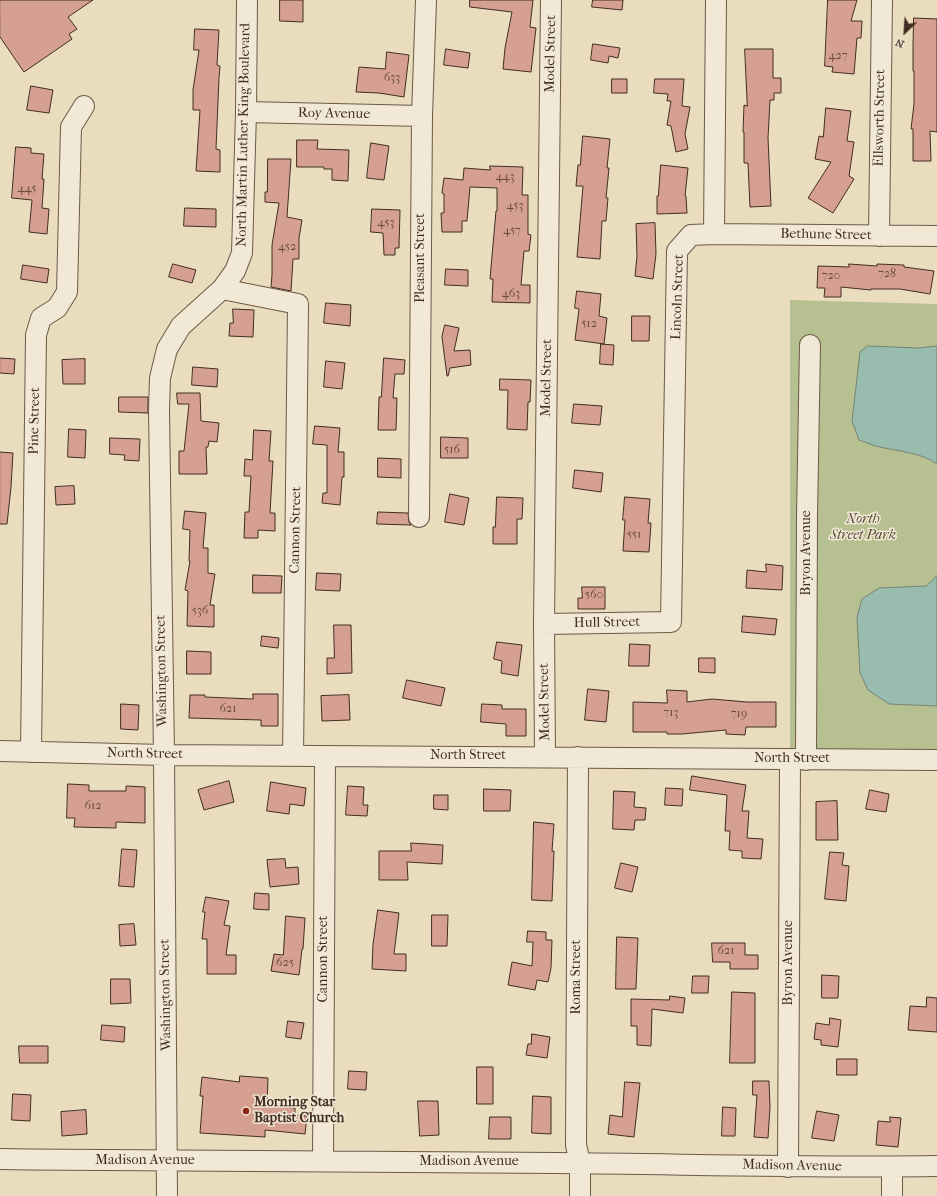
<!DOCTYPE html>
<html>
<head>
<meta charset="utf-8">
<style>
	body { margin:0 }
	#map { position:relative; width:937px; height:1196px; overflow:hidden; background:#e9ddbe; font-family:"IM FELL French Canon",serif }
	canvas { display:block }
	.north { position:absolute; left:885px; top:12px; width:40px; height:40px; -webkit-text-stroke:3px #f1e9d5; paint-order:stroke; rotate:205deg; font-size:11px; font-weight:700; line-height:16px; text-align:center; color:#422d21 }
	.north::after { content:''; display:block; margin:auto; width:14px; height:18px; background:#422d21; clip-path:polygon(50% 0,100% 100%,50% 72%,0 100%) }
</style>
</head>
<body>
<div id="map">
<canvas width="937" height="1196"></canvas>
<div class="north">N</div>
</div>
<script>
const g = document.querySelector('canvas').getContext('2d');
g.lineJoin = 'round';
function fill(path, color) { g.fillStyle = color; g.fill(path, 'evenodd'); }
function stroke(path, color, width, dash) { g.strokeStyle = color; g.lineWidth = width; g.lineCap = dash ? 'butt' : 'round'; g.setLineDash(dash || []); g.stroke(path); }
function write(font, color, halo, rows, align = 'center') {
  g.font = font + ' "IM FELL French Canon",serif'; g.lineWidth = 3; g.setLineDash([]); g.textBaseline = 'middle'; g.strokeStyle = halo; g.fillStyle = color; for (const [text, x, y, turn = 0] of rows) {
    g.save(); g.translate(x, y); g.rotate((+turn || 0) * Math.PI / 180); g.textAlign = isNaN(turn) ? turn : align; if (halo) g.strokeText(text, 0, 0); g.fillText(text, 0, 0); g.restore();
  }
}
fill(new Path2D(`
	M790,300L937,304V760L790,753Z`), '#b7c091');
const water = new Path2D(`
	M868,346L918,348L937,346V464C923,453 897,451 880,447C873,446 866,442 859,440L852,421L860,352Z
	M937,576V706L889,704L868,690L860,673L857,617L862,599L879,588L926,586Z`);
fill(water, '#98bcae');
stroke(water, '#768376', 1);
const building = new Path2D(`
	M0,0H93L68,17L77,29L69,34L72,39L24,72L0,37Z
	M280,0H303V22L280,21Z
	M470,0H533L530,27L536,28L531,72L503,69L505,48L512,12L470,7Z
	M593,0H623L622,10L592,7Z
	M828,0H857L851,21H862L861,38H857L854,74L832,72L833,67L825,66Z
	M914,18L937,19V132L930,131L931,161H913V129H911L914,104V71H913V46Z
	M195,29L219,30L217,65L220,66L219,78L216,149L220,150V172L196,171L200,110H193V90L199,50H194Z
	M593,44L620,48L618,58L609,56L608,63L591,60Z
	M446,49L470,53L468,68L444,65Z
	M745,49H773V78H781V93H774V100H770L768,138L771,206L750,207L748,163H744V132H743L744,105L747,106Z
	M387,52L409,55L404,97L379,93L356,92L359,67L385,69Z
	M612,79H627V93H612Z
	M655,79H684L682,106L690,107L685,134L688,149L676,152L671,126L667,125L671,101H667L668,94L654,93Z
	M31,86L53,90L49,113L27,110Z
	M826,108L851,111L847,141L854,142L849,176L854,179L833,213L808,198L831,162L815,159L819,136L823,137Z
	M583,136L610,139L607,168H609L606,198H608L606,221H602L600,259L577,257L583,186H576L578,165H580Z
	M297,140H318L317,149L349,150L348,181L332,180V169H324V167H297Z
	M371,143L389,146L384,180L367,178Z
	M16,147L31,148V153L44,154L42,179H44L42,208L49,209L47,234L29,232L32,200L12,198Z
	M268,159H291L287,217L302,220L299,238V259H293L291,291L271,287L272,275V245L279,203L265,202V192H267Z
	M661,165L688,168L685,196H686L687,213L657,214V196H658Z
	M490,166L523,167L522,195H528V234L531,235L529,251H524L521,285H530V303L492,302L493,279H490L496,211H497V188L470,187L467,221H462V232H442L441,213H444V194L442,193L444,178L463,180L464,168L490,170Z
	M185,208L216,209V227L184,226Z
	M372,209L400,210L399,248H395V255H384L383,233L371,232Z
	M655,223L656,254L653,279L635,276L637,256L636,224Z
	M173,264L196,270L192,283L169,277Z
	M849,264L877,266V264L904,265V267L934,271L930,294L900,289H871V290L841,287V297H824L825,288H817L818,266L849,267Z
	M23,265L49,269L47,283L21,279Z
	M446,269L468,270V286L445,285Z
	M577,291L601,294L599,316L607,318L604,344L575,340L579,309L575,308Z
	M326,303L351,305L350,326L324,323Z
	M233,309L254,310L253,337L229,336L230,323H233Z
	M632,316H650L649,341H632Z
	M445,325L459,328L454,351L470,350L471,365L450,368L448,376H447L442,337Z
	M601,344L614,345L613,365L600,364Z
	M0,358L15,359L14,374L0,373Z
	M384,358L405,360L404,374H395L393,398H397L396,430H378L379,397H381Z
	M85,359V384H63L62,360Z
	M326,361L345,363L342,389L324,387Z
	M193,367L218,369L217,387L192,385Z
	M500,379L531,380L530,402H528L527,430L507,429L508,390H500Z
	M177,393H200L201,421L219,423L217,442L209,441L208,447H206L207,474H179V451H184L189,404H178Z
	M119,397H148V413L119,412Z
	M574,404L602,406L600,425L572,423Z
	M315,426L340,428L338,452H344V477H342L340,505L322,503L323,493H327V445L313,444Z
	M69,429L86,430L85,458L68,457Z
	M254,430L271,431L269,461H273L270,513H275V531L258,530V538H244L245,512H249L251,476H244L245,459L252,460Z
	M441,437L468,438V458H441Z
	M110,438L140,439L139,461L124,460L125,455L110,454Z
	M0,452L13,453L11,487L7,524H0Z
	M378,458L401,459V478L378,477Z
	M575,470L603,473L601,492L573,488Z
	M74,486L75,504L56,505L55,487Z
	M450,494L469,498L464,525L445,522Z
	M497,497L523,498L522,519H517V544H493V527H495Z
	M625,497L650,499L648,523H651L649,552L623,551L625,520H623Z
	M185,511L206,513L203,548H208V573L215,574L210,605H214V627L187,626L188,591L185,590L190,561H189L190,530L183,529Z
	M378,512L408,513L409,522L411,525L377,524Z
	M766,564L783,566L782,590L746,588L747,570L766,572Z
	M317,573L341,574L340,591L316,590Z
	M253,575L282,576L281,593H253Z
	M582,587H605V609H578V598H582Z
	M743,616L777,619L775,635L742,632Z
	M334,625H351L352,673L327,674V658H334Z
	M262,636L279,638L278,648L261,646Z
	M497,642L522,645L518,676L501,673L502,661L494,659Z
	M630,644L650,645L649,666H629Z
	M187,651L211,652V674H187Z
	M699,658H715V673L699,672Z
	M407,680L445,688L441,706L403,698Z
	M588,689L609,691L606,722L585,720Z
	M667,690L687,691V702L712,699L747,702H776V727H746L745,735L726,734V730L682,734H667V732H633V702L667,703Z
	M253,694H278V726H261V720L189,718L190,695H205V697L253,699Z
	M349,695L350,720L322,721L321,696Z
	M121,704L139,705L138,730L121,729Z
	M482,704L502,705V709H526V736H506V724L481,722Z
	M692,776L746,785L742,811H749L747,838L763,839L761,859L742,858V851L729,850L730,831H725L727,795L690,790Z
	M229,781L234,802L204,810L198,790Z
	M271,782L306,788L304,806L290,804L289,814L267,811Z
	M68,784L89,785V791H126V786L145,787V823L116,822V828L74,827L75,818H67Z
	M348,786L364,787L363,805H368L367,816L346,815Z
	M666,788L683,789L682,806L665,805Z
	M484,789L511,790L510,811H484Z
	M870,790L889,794L886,812L866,809Z
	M614,791L635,792L634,807L646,808L645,820H635L634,830L613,829Z
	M434,795H448V810L434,809Z
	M837,801L838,840H816V802Z
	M534,822L554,824L552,851H554L552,901L532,900Z
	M411,843L443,845L442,864L407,862L408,880H379V851H411Z
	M122,849L137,850L134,887L119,886Z
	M830,852L844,853L842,865L849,866L846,901L825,899Z
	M285,859L286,868L298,867L299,884L270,887L267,860Z
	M621,863L638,867L632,892L615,888Z
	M255,893L269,894V910L254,909Z
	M206,897L229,901L224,925L230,926L226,955H236V974H207V939H202L205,912H203Z
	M378,910L399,913L394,954H406V971L372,969L373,945Z
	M432,915H448L447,946H432Z
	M286,916L305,918L303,949H302L299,975L271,971L274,954L283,955Z
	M134,924L136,945L120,946L119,925Z
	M528,931L546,932V940H552L551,968L548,982L537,980L535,990L508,985L512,962L532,966L533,942H527Z
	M617,937L638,938L636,989H616Z
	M712,943H745V955H758V969H730V962H713Z
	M822,975L839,976L838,998H822Z
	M693,976H709L708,993H692Z
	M111,979H130L131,1003L111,1004Z
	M732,992L755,993V1063H730Z
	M670,996L685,998L683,1013L652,1009L651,1046L637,1045V1026H631V999L669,1000Z
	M927,997L937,998V1032L908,1030L910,1006L926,1007Z
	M830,1018L841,1020L838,1047L821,1045V1040L814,1039L816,1023L829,1025Z
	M288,1021L304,1023L301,1039L286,1037Z
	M102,1025L125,1027L124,1042L101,1040Z
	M532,1034L550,1037L547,1058L526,1055L528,1044H531Z
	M19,1046H48V1063H20Z
	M837,1059H857V1075H837Z
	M477,1067H493V1104H477Z
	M349,1071L367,1072L366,1090L348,1089Z
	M240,1076L268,1078L267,1105L295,1108V1115L307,1116L305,1134L265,1130V1137L200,1133L203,1096H200L202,1077L239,1082Z
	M753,1081H769L770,1107L768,1138L754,1137L757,1095H753Z
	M625,1082L640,1083L634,1137L608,1134L610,1115L622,1117Z
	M13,1094L31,1095L30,1121L12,1120Z
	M533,1096L551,1097V1134L532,1133Z
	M418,1101H438L439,1135L420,1136Z
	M723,1107L736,1108L735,1136H722Z
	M86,1110L87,1134L62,1136L61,1112Z
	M817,1111L839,1115L834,1141L812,1138Z
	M490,1117H511V1139H489Z
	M890,1117L901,1118L898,1147L876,1145L878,1121L890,1122Z`);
fill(building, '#d5a091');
stroke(building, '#422d21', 1);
const minor = new Path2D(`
	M246,112L422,116
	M714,234L716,0
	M879,236L882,0
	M222,289L298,304L293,756
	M419,517L422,116L426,0
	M544,624L671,622L677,251L691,235L714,234L937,236
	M0,751L164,755L937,760
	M31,752L36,335L41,318L57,308L67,292L71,127L84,106
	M545,756L544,624L551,0
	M578,757L576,1145L580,1163V1196
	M806,760L807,517L810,345
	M0,1159C185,1162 370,1161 556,1163C683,1164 810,1168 937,1166
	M323,1161L325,756
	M788,1167L790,760
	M167,1196L164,755L159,410L160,378L167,349L181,326L222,289L235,271L242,253L246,112L247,0
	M892,1196V1167`);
stroke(minor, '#6c5948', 22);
stroke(minor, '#f1e9d5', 20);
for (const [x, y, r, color] of [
	[246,1111,4,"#8f2418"]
]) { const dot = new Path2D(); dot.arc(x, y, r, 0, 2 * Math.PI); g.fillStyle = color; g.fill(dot); stroke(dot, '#f1e9d5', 1.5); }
write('12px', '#674a3d', null, [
	["427",838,56],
	["633",392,78],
	["443",505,177],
	["445",27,189],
	["453",515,206],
	["453",386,223],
	["457",512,231],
	["452",287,247],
	["728",887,274],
	["720",831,276],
	["463",511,294],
	["512",589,324],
	["516",452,450],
	["551",634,535],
	["560",594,595],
	["536",200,611],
	["621",228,709],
	["713",671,713],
	["719",739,714],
	["612",93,806],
	["621",726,951],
	["625",285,963]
]);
write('14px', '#422d21', '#f1e9d5', [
	["Model Street",551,54,-89],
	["Roy Avenue",334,114,1],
	["Ellsworth Street",880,118,-89],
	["North Martin Luther King Boulevard",244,135,-89],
	["Bethune Street",826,235,1],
	["Pleasant Street",421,258,-90],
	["Lincoln Street",678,297,-88],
	["Model Street",547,378,-89],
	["Pine Street",35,421,-89],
	["Cannon Street",296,530,-89],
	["Bryon Avenue",807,553,-90],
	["Hull Street",607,623,-1],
	["Washington Street",162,671,-91],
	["Model Street",545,702,-91],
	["North Street",145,754,1],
	["North Street",468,756],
	["North Street",792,759],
	["Cannon Street",324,959,-90],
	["Byron Avenue",789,963,-90],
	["Roma Street",577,977,-90],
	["Washington Street",166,995,-91],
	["Madison Avenue",145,1161],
	["Madison Avenue",469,1162],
	["Madison Avenue",792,1166,1]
]);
write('italic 14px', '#594a37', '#f1e9d5', [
	["North",863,520],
	["Street Park",863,536]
]);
write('bold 14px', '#422d21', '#f1e9d5', [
	["Morning Star",254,1103],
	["Baptist Church",254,1119]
], 'left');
</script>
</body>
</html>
